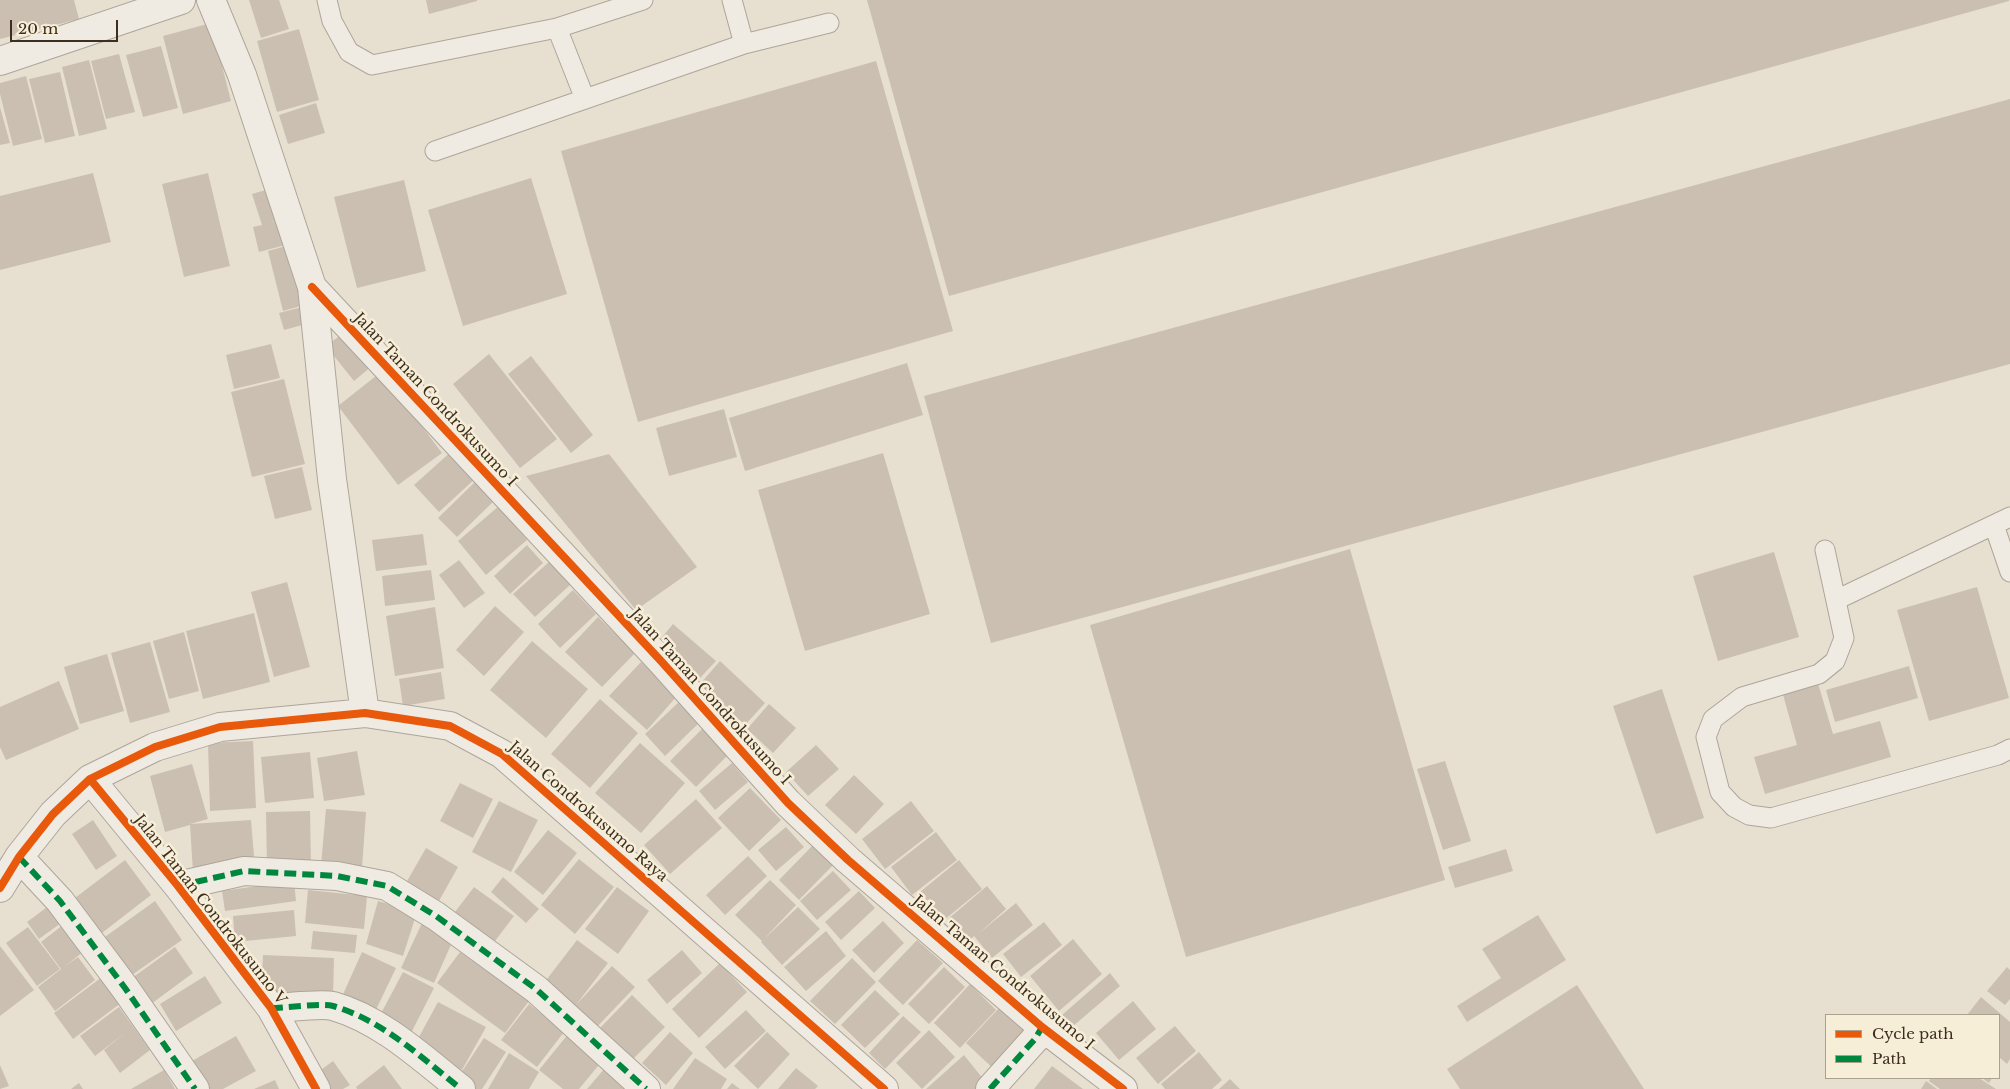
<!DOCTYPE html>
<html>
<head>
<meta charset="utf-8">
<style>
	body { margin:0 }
	#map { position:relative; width:2010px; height:1089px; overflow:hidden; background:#e7e0d1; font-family:"Libre Baskerville",serif }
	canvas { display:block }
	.legend { position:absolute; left:1825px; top:1014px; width:175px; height:65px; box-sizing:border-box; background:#f7eed8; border:1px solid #ada18e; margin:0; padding:6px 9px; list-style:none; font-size:15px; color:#3d2e20 }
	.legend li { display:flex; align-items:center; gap:10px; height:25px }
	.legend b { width:25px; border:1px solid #ada18e }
	.scale { position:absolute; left:10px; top:20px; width:108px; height:22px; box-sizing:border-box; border:2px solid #3d2e20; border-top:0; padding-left:6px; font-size:15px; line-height:18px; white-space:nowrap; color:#3d2e20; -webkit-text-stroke:4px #f7eed8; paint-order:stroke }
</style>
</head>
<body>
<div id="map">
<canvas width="2010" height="1089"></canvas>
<ul class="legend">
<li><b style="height:6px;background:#e8590c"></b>Cycle path</li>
<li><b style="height:6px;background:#00873e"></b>Path</li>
</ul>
<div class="scale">20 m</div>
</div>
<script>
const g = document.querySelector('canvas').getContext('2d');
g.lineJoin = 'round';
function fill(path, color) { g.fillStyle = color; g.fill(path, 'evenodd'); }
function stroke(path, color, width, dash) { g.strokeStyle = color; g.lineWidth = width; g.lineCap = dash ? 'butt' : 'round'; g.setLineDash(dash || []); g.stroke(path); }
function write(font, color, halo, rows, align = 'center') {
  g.font = font + ' "Libre Baskerville",serif'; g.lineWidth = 5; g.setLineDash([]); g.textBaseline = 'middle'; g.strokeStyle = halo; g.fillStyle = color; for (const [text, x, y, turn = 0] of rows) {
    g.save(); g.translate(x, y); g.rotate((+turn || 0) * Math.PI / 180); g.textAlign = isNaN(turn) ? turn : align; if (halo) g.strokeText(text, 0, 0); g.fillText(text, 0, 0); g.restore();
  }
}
fill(new Path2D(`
	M0,0H74L79,19L0,39Z
	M249,0H279L289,29L261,38Z
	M426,0H477V1L429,14Z
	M867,0H2009V1L949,296Z
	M211,23L231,101L183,114L163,36Z
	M299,29L319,100L277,112L257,41Z
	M161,46L178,108L143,117L126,55Z
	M119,54L135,112L106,119L91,61Z
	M89,60L107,129L79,136L62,67Z
	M876,61L953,331L638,422L561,151Z
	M60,72L75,136L45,143L29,79Z
	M26,76L42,139L13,146L0,94V83Z
	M2010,99V364L991,643L924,396Z
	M316,103L325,133L288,144L279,115Z
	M0,107L10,143L0,145Z
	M93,173L111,242L0,270V196Z
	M208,173L230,266L184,277L162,184Z
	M531,178L567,294L463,326L428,210Z
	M404,180L426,271L357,288L334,197Z
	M276,187L286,217L268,223L286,218L293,243L259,252L253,227L262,225L252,194Z
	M293,244L308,304L283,311L268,251Z
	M302,307L306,324L284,330L279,313Z
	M345,332L372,366L354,381L326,346Z
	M271,344L280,378L234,389L226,355Z
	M489,354L557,439L520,468L453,384Z
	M531,356L593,435L571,453L508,374Z
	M907,363L923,415L745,471L729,418Z
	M381,372L442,453L398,485L338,406Z
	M284,379L305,464L252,477L231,392Z
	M724,409L737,457L669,476L656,428Z
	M454,449L478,476L439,512L414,485Z
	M883,453L930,614L805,651L758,490Z
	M609,454L697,567L636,610L526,476Z
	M302,467L312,510L275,519L264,476Z
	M476,481L495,500L457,537L438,518Z
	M499,506L527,540L486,575L458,541Z
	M423,534L427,565L376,571L372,540Z
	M527,545L543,563L510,594L494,576Z
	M1350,549L1445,880L1186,957L1090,625Z
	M1774,552L1799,637L1718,661L1693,576Z
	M459,560L485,593L464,608L439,575Z
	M549,562L570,585L535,617L513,594Z
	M431,570L435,600L385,606L382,576Z
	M287,582L310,667L274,677L251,592Z
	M1977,587L2009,698L1929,721L1897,610Z
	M573,590L596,614L560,648L538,624Z
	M495,606L524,632L484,676L456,650Z
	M435,607L444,668L395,676L386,616Z
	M254,613L270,682L203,699L186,631Z
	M598,617L635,653L602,687L565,652Z
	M673,624L716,661L700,678L658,642Z
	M184,632L199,691L169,699L153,641Z
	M532,641L588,689L546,738L490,690Z
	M150,642L170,712L130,723L111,653Z
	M107,654L124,711L80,724L64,667Z
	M720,661L765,703L745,725L700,684Z
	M641,662L678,695L647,730L609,696Z
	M1909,666L1918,698L1835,722L1826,690Z
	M441,672L445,699L403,706L399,679Z
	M1817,680L1833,734L1880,721L1891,757L1765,794L1754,757L1797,745L1782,691Z
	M59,681L79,729L6,760L0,747V707Z
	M1662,689L1704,818L1656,834L1613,706Z
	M600,699L638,733L590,788L551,754Z
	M681,700L701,721L665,756L645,734Z
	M769,704L796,728L773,753L747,729Z
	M704,727L730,753L696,787L670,761Z
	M253,741L256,808L210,811L208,743Z
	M640,743L685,783L641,833L595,793Z
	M816,745L839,769L808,796L786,772Z
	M357,751L365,795L324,801L317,758Z
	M310,752L314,798L265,803L261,757Z
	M1445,761L1471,841L1443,850L1417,769Z
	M732,763L748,782L715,810L699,791Z
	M192,764L208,819L190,824L251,820L255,868L193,872L190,825L165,832L150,776Z
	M854,775L884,804L856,834L825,805Z
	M460,783L493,799L473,838L440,821Z
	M750,788L781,820L749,851L718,818Z
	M696,799L722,828L670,874L644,845Z
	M499,801L538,820L511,872L472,852Z
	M911,801L934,831L885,869L862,839Z
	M326,809L366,812L362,868L321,865Z
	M310,811L311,867L267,868L266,812Z
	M93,820L117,856L96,870L72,834Z
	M786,827L804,847L776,871L758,850Z
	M548,830L577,853L543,895L514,872Z
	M936,832L957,860L912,895L891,867Z
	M814,844L834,864L799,900L779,880Z
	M426,848L458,867L435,908L402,890Z
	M1506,849L1513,871L1455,888L1448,867Z
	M748,856L767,876L725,915L706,895Z
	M579,859L614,887L575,934L541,905Z
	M125,860L151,895L98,936L71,901Z
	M959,860L982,889L944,920L920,892Z
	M833,871L851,890L817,920L800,901Z
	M503,877L539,909L526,923L491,892Z
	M770,880L796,905L764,939L798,907L820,929L782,965L761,942L762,941L735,915Z
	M294,881L296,901L225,911L222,891Z
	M987,886L1006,909L978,934L1016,903L1033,925L992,958L974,936L968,942L948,919Z
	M474,887L514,916L495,941L455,912Z
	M617,887L649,911L618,954L585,929Z
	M308,890L367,896L364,929L305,923Z
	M859,891L875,908L841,940L825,922Z
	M155,901L182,940L129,977L102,939Z
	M378,901L417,912L403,956L366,944Z
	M54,902L68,918L39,939L27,922Z
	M294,910L296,936L235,942L233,916Z
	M1538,915L1566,960L1467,1022L1457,1006L1501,978L1482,949Z
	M68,921L88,948L64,967L78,957L95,980L55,1011L38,987L61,969L41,942Z
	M883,921L904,943L874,973L852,950Z
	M1044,922L1062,945L1021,977L1003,954Z
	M422,923L454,938L434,983L401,968Z
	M28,927L60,969L37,986L6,943Z
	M313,931L357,935L355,953L311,949Z
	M826,931L846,956L806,991L784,967Z
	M1073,939L1102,974L1059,1011L1030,976Z
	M577,940L608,963L576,1005L612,966L635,987L594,1030L544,983Z
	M917,940L943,963L903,1005L878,981Z
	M0,946L34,990L0,1016Z
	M175,947L193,973L151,1004L132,978Z
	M682,950L702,973L667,1004L647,980Z
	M362,952L396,968L373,1016L340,1001Z
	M460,952L529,1001L505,1033L437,983Z
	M263,955L334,958L333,996L261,993Z
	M852,958L876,982L835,1024L810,1001Z
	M720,963L747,992L699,1038L672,1009Z
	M944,967L965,987L929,1024L908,1004Z
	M2007,967L2010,970V999L2005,1005L1987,991Z
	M403,972L434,988L409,1037L377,1021Z
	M1110,973L1120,986L1072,1027L1062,1015Z
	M205,976L222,1003L176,1031L160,1004Z
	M102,977L121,1003L73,1039L54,1013Z
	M970,984L996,1010L960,1048L934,1023Z
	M1577,985L1644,1089H1460L1447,1069Z
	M875,990L900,1014L865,1048L841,1025Z
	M632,995L665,1027L633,1059L600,1028Z
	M1981,997L2010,1022V1059L2007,1064L1999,1057V1015H1967Z
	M1133,1001L1156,1029L1119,1060L1096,1033Z
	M438,1002L486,1027L462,1070L414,1046Z
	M529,1004L564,1032L537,1067L501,1040Z
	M1001,1006L1032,1036L999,1074L966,1043Z
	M119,1007L150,1050L120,1073L104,1050L125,1033L95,1056L80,1036Z
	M746,1010L766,1031L725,1069L705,1047Z
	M903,1016L921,1032L885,1069L869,1053Z
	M1175,1026L1196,1051L1158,1084L1136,1058Z
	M929,1030L955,1057L922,1089L896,1063Z
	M670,1032L693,1053L666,1085L642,1063Z
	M767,1032L790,1054L758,1089L734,1066Z
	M569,1033L603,1060L579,1089H563L539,1070Z
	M236,1036L256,1071L223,1089H198L185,1065Z
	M484,1038L506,1052L482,1089H466L455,1082Z
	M1199,1052L1222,1080L1212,1089H1165L1161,1084Z
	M509,1053L539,1072L529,1089H488Z
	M964,1055L988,1085L984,1089H926Z
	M695,1058L727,1079L721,1089H673Z
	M333,1061L350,1085L343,1089H323L314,1075Z
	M0,1065L9,1086L0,1089Z
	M384,1065L402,1089H357L356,1087Z
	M1052,1066L1083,1089H1034Z
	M605,1068L629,1089H587Z
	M796,1068L818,1086L815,1089H778Z
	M164,1070L175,1089H131Z
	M1931,1078H1979L1996,1089H1940L1929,1081Z
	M1982,1078H1992L1989,1083Z
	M1230,1079L1240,1089H1219Z
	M275,1080L279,1089H254Z
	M1926,1081L1937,1089H1921Z
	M79,1083L83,1089H71Z
	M732,1083L740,1089H727Z`), '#cbbfb2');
const lane = new Path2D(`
	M327,0L332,21L349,52L372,65L557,28L643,0
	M732,0L744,44
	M557,28L585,99
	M435,151L744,44L829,23
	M1994,525L2010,572
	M1825,550L1844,638L1835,661L1819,674L1742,697L1713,719L1706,737L1720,792L1734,807L1749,815L1771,818L1998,755L2010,749
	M1836,600L2010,517`);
const street = new Path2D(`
	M211,0L242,75L312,287L332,479L365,713
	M0,61L181,0
	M312,287L661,661L788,803L848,860L1042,1027L1123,1089
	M90,779L178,886L271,1008L316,1089
	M19,857L60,901L125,988L195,1089
	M178,886L244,871L337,876L387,886L436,916L536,989L646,1089
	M0,888L19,857L53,814L90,779L155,747L220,727L365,713L450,726L502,754L884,1089
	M271,1008C285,1008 321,1003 333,1006C382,1020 422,1058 461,1089
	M990,1089L1035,1039L1042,1027`);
stroke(lane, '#ada599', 21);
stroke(street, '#ada599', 30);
stroke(lane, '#efebe3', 19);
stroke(street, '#efebe3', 28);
stroke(new Path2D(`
	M19,857L60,901L125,988L195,1089
	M178,886L244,871L337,876L387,886L436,916L536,989L646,1089
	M271,1008C285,1008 321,1003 333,1006C382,1020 422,1058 461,1089
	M990,1089L1035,1039L1042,1027`), '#00873e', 6, [12, 6]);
stroke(new Path2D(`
	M312,287L661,661L788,803L848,860L1042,1027L1123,1089
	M90,779L178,886L271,1008L316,1089
	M0,888L19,857L53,814L90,779L155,747L220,727L365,713L450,726L502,754L884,1089`), '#e8590c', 8);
write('15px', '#3d2e20', '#f7eed8', [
	["Jalan Taman Condrokusumo I",435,400,47],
	["Jalan Taman Condrokusumo I",710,697,48],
	["Jalan Condrokusumo Raya",588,812,41],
	["Jalan Taman Condrokusumo V",210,910,52],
	["Jalan Taman Condrokusumo I",1003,973,40]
]);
</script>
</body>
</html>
